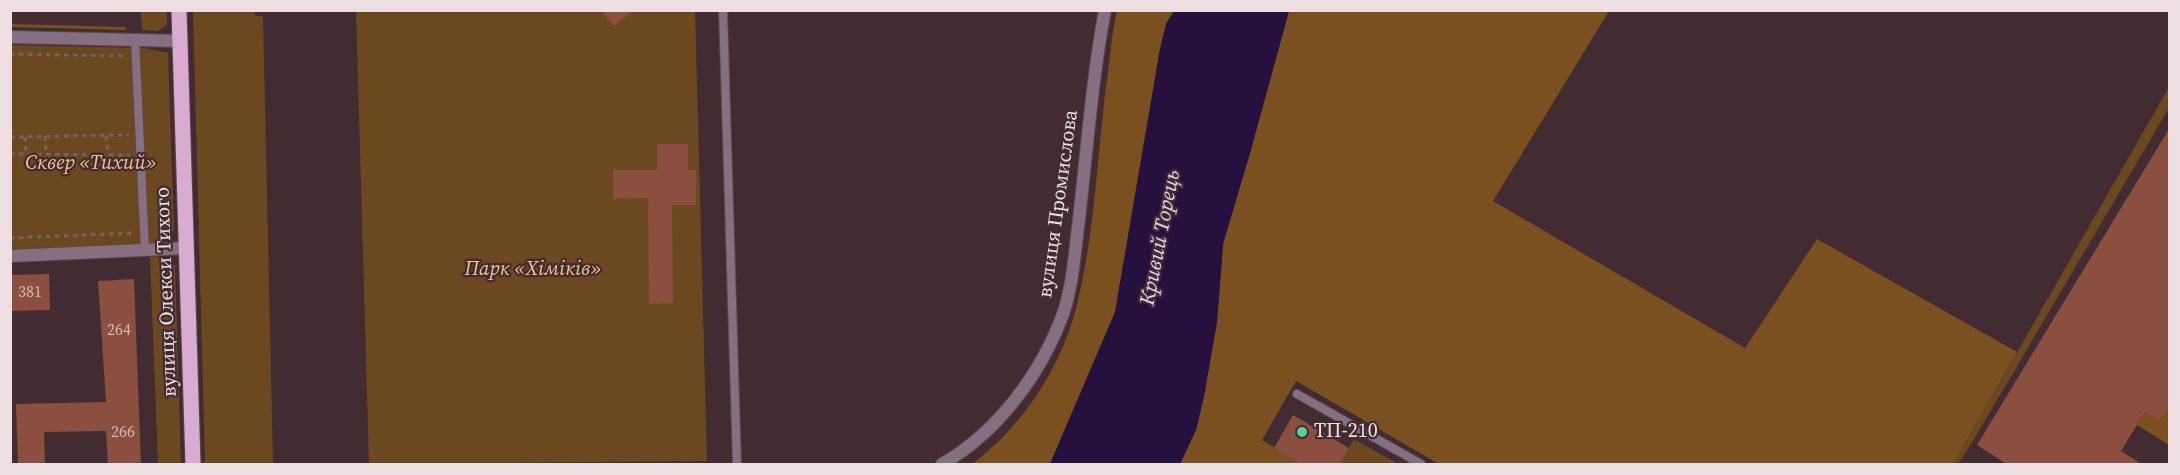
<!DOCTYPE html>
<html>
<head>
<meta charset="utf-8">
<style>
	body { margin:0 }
	#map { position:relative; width:2180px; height:475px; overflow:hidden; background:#422b31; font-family:"Source Serif 4",serif }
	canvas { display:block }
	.frame { position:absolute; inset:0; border:12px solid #eddee1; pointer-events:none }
</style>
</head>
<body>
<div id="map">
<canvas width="2180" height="475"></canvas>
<div class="frame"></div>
</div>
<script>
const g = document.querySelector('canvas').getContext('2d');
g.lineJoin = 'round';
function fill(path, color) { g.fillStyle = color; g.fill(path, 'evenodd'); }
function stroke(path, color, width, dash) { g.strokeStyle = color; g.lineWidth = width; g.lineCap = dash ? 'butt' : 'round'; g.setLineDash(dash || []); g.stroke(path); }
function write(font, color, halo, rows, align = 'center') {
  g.font = font + ' "Source Serif 4",serif'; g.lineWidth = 4.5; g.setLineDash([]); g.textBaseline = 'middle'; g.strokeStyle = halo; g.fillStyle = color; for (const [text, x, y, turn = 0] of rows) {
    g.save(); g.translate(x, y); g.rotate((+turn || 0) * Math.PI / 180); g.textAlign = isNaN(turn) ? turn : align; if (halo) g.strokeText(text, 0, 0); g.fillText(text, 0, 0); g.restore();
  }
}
fill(new Path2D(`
	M141,11H167V25L158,31L142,30Z
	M193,11H254L255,16H263L273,464H205Z
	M356,11H695L707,461L369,464Z
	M10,45L144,48L168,53L174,230L160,243L11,249Z
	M2169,87V108L1973,441L1958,464H1953Z
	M150,257H162L175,265L181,464H158Z
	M1354,439L1398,464H1339Z`), '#6c4821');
fill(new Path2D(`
	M1117,11H1174L1166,24L1160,49L1115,313L1050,464H972C1020,429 1059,371 1075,312C1094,243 1097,159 1106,87C1110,62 1111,35 1117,11Z
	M1289,11H1609L1493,201L1745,348L1817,239L2017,352L1953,464H1439L1296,381L1262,440L1302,464H1180L1196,430L1217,322L1223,244L1250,153Z
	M11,24L126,27V30L11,27Z
	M2169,407V445L2137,425L2145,412L2160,421Z`), '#7b5021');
fill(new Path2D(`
	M1174,11H1289L1250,153L1223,244L1217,322L1204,397L1196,430L1180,464H1050L1115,312L1160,49L1166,24Z`), '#25103e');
fill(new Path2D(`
	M601,10H633L614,26Z
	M2169,129V407L2160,421L2145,412L2121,451L2143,465H2008L1977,445Z
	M657,144H688V170H696V205H672L673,303L649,304L648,198L613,199V170H657Z
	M49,274L50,310L10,311V275Z
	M134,279L141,465H108L106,431L44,432L45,465H18L16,404L106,402L98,281Z
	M1293,415L1349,448L1339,465H1302L1274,448Z`), '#8b4f40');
const service = new Path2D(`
	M723,10L737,464
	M135,40L145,250
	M1297,394L1421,464`);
const minor = new Path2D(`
	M10,37L180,41
	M10,256L187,248
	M942,464C997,433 1041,374 1063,314C1073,285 1075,250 1079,219C1087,150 1092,79 1105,10`);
const primary = new Path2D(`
	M179,10L193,464`);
stroke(service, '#5d484d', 10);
stroke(minor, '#5d484d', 14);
stroke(primary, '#5d484d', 17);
stroke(new Path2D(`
	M10,54L126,56
	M45,136L46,154
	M106,136L108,154
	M10,137L129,135
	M25,137L26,154
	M10,154L130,155
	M10,238L135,233`), '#766166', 3, [4.5, 4.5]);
stroke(service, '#856f81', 8);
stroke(minor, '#856f81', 12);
stroke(primary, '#d8abd0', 15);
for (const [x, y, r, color] of [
	[1302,432,6,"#52d397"]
]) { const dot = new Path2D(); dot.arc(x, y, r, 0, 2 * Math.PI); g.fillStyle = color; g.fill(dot); stroke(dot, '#422b31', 2); }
write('16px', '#d4bab9', null, [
	["381",30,293],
	["264",119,331],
	["266",123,433]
]);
write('italic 20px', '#f7c18c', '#422b31', [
	["Сквер «Тихий»",91,164],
	["Парк «Хіміків»",533,270]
]);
write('20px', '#eddee1', '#422b31', [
	["вулиця Промислова",1059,204,-82],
	["вулиця Олекси Тихого",167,292,-92]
]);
write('20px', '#eddee1', '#422b31', [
	["ТП-210",1314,432]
], 'left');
write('italic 21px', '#e1d6f7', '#422b31', [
	["Кривий Торець",1161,238,-79]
]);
</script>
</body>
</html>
